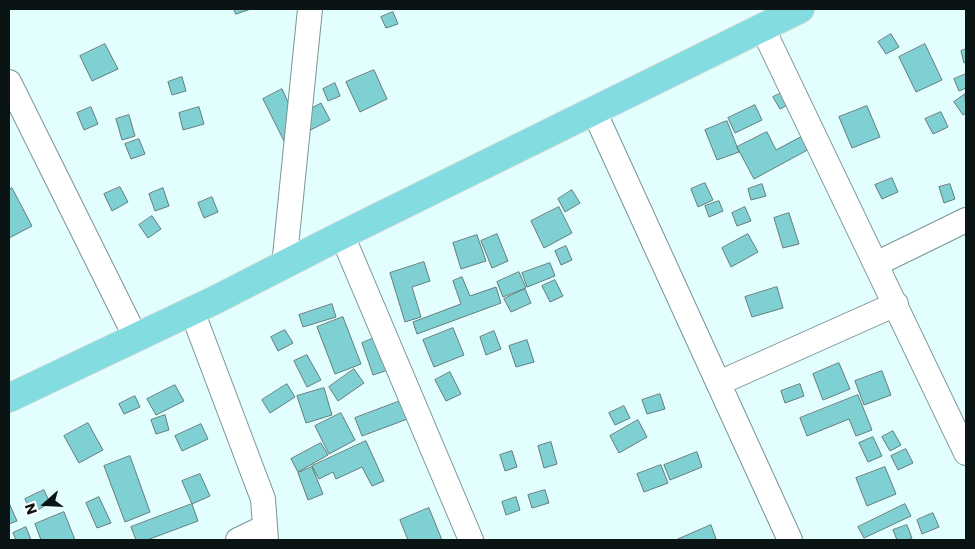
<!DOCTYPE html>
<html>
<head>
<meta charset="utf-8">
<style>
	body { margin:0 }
	#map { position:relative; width:975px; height:549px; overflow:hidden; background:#e2feff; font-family:Poppins,sans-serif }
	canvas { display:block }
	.frame { position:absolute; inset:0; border:10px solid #0a1414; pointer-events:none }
	.north { position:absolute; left:20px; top:479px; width:50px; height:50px; -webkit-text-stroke:4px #fff; paint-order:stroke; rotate:251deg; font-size:14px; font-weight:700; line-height:20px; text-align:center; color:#0a1414 }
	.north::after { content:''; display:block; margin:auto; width:18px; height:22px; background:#0a1414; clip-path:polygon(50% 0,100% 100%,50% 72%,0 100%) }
</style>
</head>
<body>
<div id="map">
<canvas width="975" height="549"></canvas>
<div class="frame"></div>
<div class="north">N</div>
</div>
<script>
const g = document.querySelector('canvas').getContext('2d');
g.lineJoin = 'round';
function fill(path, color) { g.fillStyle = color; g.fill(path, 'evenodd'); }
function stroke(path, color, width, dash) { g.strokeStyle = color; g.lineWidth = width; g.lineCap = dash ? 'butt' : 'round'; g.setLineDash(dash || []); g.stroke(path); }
const building = new Path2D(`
	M234,9H251L236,14Z
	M393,12L398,24L386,28L381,17Z
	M891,34L899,47L886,54L878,42Z
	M105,44L118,69L92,81L80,56Z
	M925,44L942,80L916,92L899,57Z
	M966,49V62L964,63L961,51Z
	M374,70L387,99L360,112L346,82Z
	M966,74V88L959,91L954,79Z
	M182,77L186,91L172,95L168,82Z
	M335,83L340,96L328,101L323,89Z
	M282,89L295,117L321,103L330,120L285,143L263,99Z
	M786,91L793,102L780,109L773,97Z
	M965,94L966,113L963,115L954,102Z
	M755,105L762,120L735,133L728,118Z
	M867,106L880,137L852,148L839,117Z
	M91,107L98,124L84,130L77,113Z
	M199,107L204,124L183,130L179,113Z
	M941,112L948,127L933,134L925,119Z
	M129,115L135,136L122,140L116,119Z
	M727,121L739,152L717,160L705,130Z
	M767,132L776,150L806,134L813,147L754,179L737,147Z
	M139,139L145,154L131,159L125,144Z
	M892,178L898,192L882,199L875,185Z
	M705,183L713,200L698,207L691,189Z
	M762,184L766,196L751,200L748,189Z
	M950,184L955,199L944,203L939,187Z
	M120,187L128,202L112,211L104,194Z
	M12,188L32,226L9,238V190Z
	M163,188L169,206L155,211L149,194Z
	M572,190L580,203L565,212L558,199Z
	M212,197L218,212L204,218L198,203Z
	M719,201L723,211L709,217L705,206Z
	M559,207L572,233L544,248L531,221Z
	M745,207L751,221L737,226L732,213Z
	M789,213L799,244L783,248L774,218Z
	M152,216L161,229L148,238L139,225Z
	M497,234L508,261L492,268L481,241Z
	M748,234L758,252L731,267L722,248Z
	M477,235L486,261L461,269L453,243Z
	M566,246L572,260L561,265L555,251Z
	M424,262L430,281L412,287L421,317L405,322L390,273Z
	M550,263L555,276L527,287L522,273Z
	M519,272L526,288L503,297L497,282Z
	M462,277L470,296L496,287L501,303L417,334L413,322L461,304L453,281Z
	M555,280L563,296L550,302L542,286Z
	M777,287L783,308L752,317L745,297Z
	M525,289L531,303L511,312L504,299Z
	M332,304L336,317L303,327L299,315Z
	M343,317L361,364L335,374L317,327Z
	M453,328L464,355L434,367L423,340Z
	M285,330L293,343L278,351L271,337Z
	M494,331L501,349L486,355L480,337Z
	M382,335L394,368L373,375L362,343Z
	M527,340L534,362L516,367L509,346Z
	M307,355L321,380L307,387L294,361Z
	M839,363L850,389L823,400L813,374Z
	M354,369L364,383L338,401L329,387Z
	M882,371L891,395L864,405L855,381Z
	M450,372L461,394L446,401L435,380Z
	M287,384L295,397L270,413L262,400Z
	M800,384L804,396L785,403L781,391Z
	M175,385L184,401L156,415L147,399Z
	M324,388L332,415L306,423L297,396Z
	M660,394L665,409L647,414L642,400Z
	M858,395L872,430L856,436L849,419L807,436L800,418Z
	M135,396L140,407L124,414L119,404Z
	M411,397L418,415L362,436L355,418Z
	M624,406L630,418L615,425L609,413Z
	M341,413L355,440L329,454L315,426Z
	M165,415L169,430L156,434L151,420Z
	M638,420L647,437L619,453L610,436Z
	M88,423L103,450L79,463L64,436Z
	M201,424L208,439L182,451L175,436Z
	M893,431L901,445L890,451L882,437Z
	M873,437L882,456L868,462L859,443Z
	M366,441L384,481L372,486L362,467L336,479L333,472L319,479L312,466Z
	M551,442L557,464L544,468L538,446Z
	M321,443L328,455L298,472L291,459Z
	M906,449L913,463L898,470L891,456Z
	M512,451L517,467L505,471L500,455Z
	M697,452L702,467L670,480L664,465Z
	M130,456L150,512L125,522L104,466Z
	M661,465L668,483L644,492L637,474Z
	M312,467L323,494L308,500L298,473Z
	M885,467L896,494L867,506L856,478Z
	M200,474L210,496L192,504L182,481Z
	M44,490L50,503L32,513L25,499Z
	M545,490L549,503L532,508L528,495Z
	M99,497L111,523L97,528L86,503Z
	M516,497L520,510L506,515L502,502Z
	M9,503L17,521L9,524Z
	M192,504L198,521L147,540H136L131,527Z
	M905,504L911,516L864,538L858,527Z
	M429,508L442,540H408L400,520Z
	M64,512L75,540H41L35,524Z
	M933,513L939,527L922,534L917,520Z
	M711,525L716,539L712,540H676Z
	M907,525L912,538L907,540H897L893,530Z
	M26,527L31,540H16L13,533Z`);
fill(building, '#7ed0d2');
stroke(building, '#647d7e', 1);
const street = new Path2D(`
	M762,27L966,453
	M9,82L136,338
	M594,111L790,540
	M342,235L471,540
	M876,264L966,220
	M284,266L310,9
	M192,311L263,499L266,540
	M719,383L896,304
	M238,540L265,527`);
const primary = new Path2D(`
	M9,398L215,300L342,235L800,9`);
stroke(street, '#7b9495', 26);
stroke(primary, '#dddede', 30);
stroke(street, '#fff', 24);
stroke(primary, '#83dcdf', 28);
</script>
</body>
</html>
